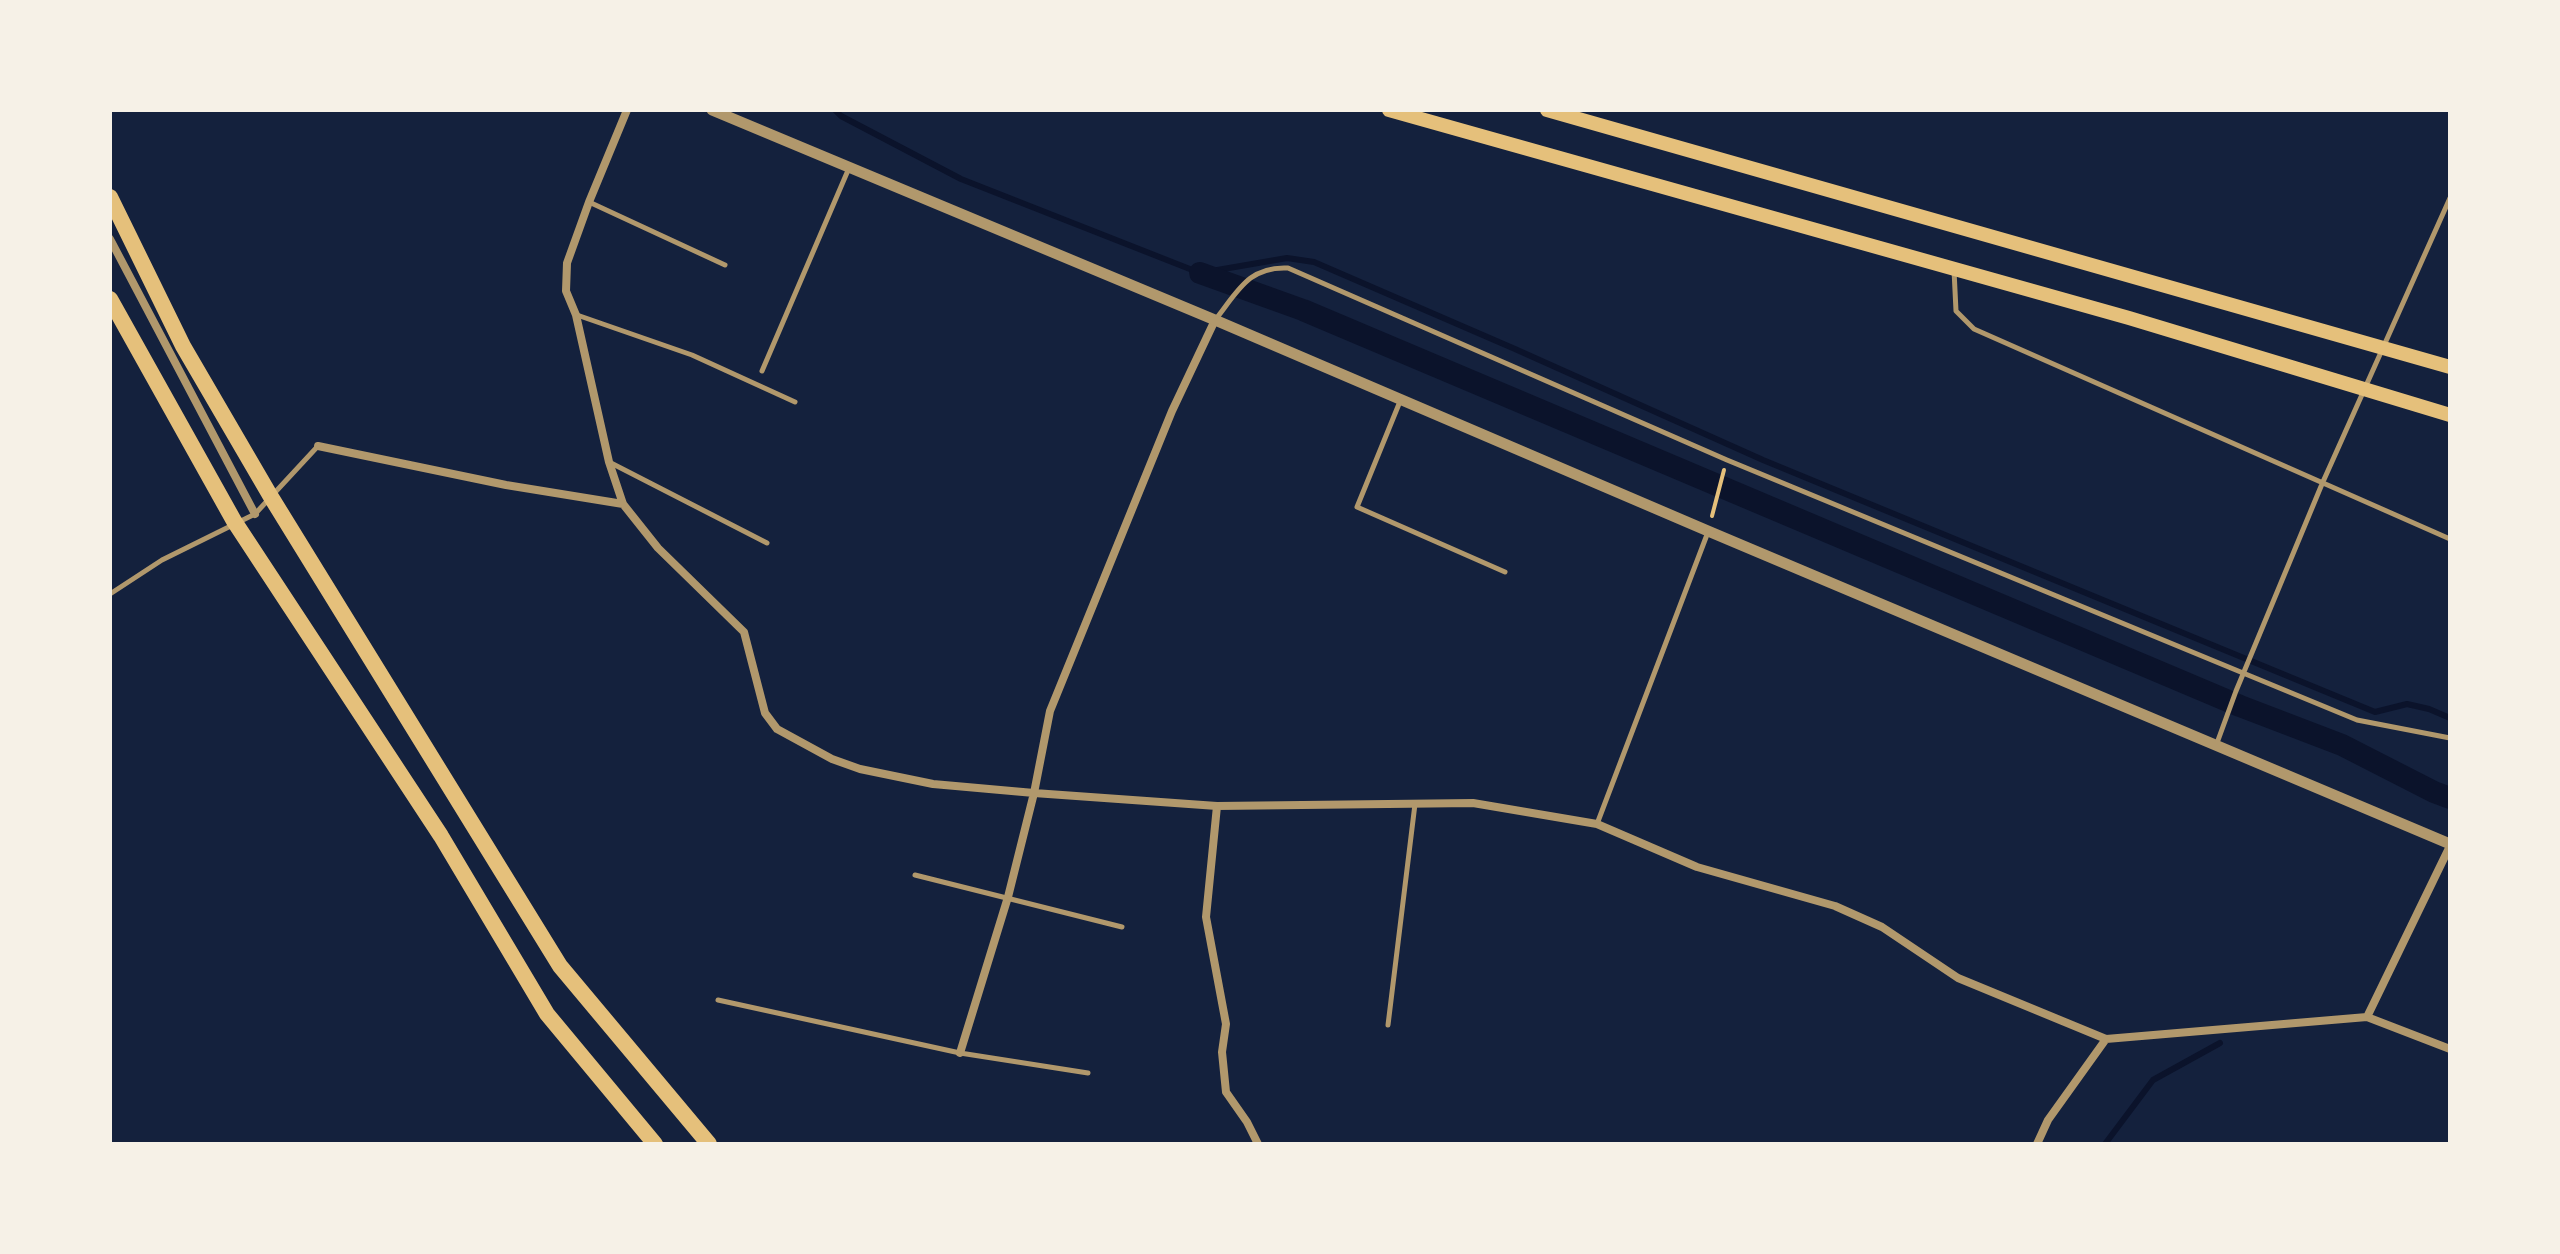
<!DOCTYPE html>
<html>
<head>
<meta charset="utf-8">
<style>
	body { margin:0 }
	#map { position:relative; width:2560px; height:1254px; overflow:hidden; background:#14213d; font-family:"Exo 2",sans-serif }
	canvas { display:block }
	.frame { position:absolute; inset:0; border:112px solid #f6f1e7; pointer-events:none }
</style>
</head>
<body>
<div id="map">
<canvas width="2560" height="1254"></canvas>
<div class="frame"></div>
</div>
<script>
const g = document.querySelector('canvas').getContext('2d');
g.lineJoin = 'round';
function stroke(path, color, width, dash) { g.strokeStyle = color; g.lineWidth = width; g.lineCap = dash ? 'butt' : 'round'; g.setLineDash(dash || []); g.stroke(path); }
stroke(new Path2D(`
	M835,110L841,116L961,179L1200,273L1287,258L1314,262L1515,349L1763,460L2375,712L2407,704L2429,709L2450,718
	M2105,1144L2153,1080L2220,1043`), '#0b132b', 6);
stroke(new Path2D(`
	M1200,273L1303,310L2240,706L2342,745L2434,792L2450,798`), '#0b132b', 22);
stroke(new Path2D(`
	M1712,516L1724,470
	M110,1144H116
	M254,1144H265`), '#e5c07b', 4);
stroke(new Path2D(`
	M589,202L725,265
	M1954,270L1956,311L1974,329L2450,539
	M577,315L692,355L795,402
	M1216,319C1238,291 1249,266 1288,268L1727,460L2357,720L2450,738
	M762,371L849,168
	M1401,399L1357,507L1505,572
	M611,463L767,543
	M110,594L162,560L255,514L318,446
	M2217,743L2236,691L2322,484L2450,198
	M1597,824L1708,532
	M915,875L1122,927
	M718,1000L960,1053L1088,1073
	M1388,1025L1415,804`), '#b1986c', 5);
stroke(new Path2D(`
	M627,110L589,202L567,263L566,291L576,315L609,462L623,504L658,548L744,632L765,713L777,729L832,759L860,769L933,784L1034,793L1217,806L1473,803L1597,824L1697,867L1835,906L1882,927L1958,978L2106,1039L2367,1017L2450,1049
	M110,239L255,514
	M318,446L506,485L623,504
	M1217,806L1206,917L1226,1024L1222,1052L1226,1092L1247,1122L1258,1144
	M2367,1017L2450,846
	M960,1053L1008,897L1034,793L1050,711L1172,411L1215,320
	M2037,1144L2048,1120L2106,1039`), '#b1986c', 8);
stroke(new Path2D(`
	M712,110L1215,320L1708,531L2450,844`), '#b1986c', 11);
stroke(new Path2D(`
	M1389,110L2129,318L2450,415
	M1547,110L2450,367`), '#e5c07b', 14);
stroke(new Path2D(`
	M110,197L183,346L271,497L560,966L709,1144
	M110,299L234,521L441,836L547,1014L655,1144`), '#e5c07b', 16);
</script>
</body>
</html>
